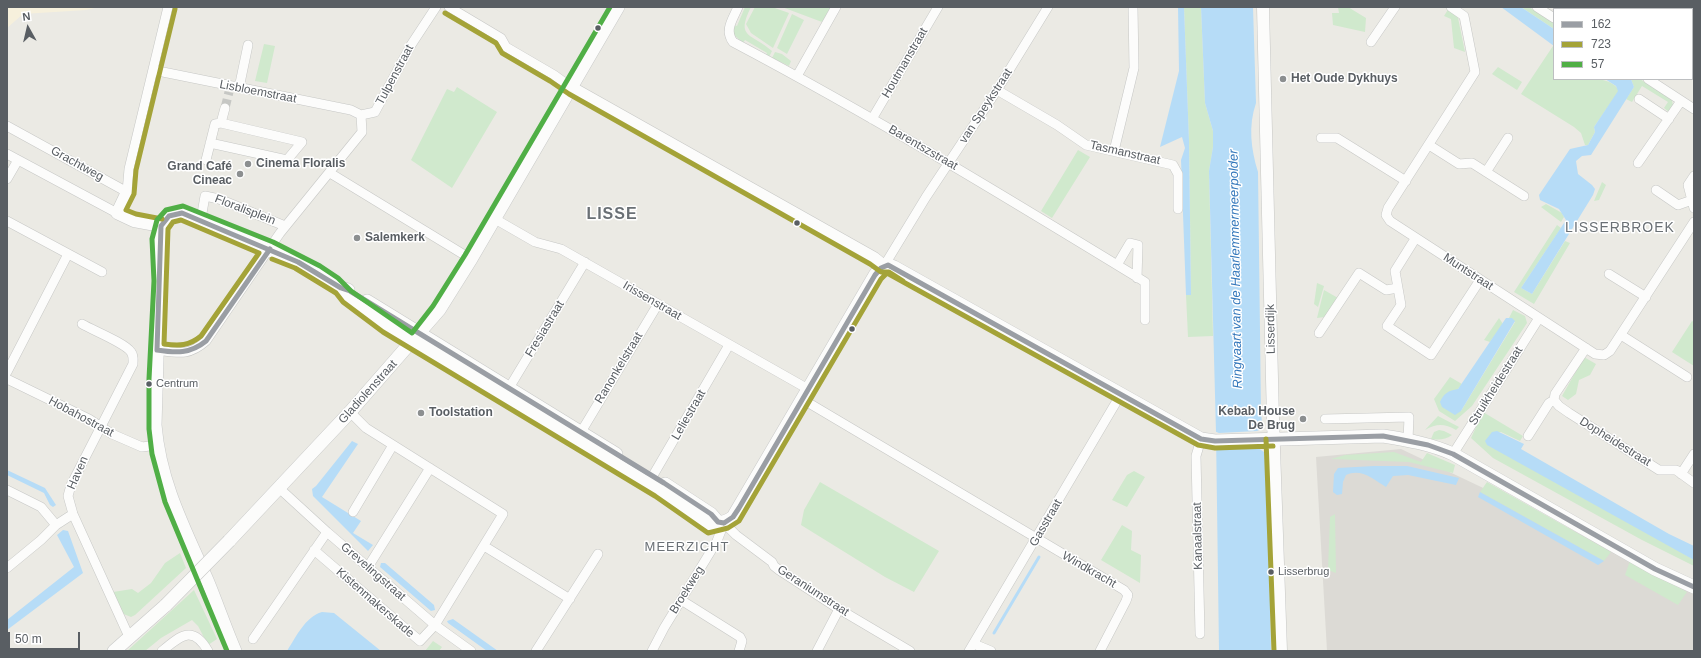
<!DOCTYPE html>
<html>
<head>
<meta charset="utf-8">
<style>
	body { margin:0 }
	#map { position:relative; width:1701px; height:658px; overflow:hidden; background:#ebeae4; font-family:Helvetica,sans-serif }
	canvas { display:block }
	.frame { position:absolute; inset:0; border:8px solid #595e63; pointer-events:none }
	.legend { position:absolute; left:1553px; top:8px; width:140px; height:72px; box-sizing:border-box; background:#fff; border:1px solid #bdbfc1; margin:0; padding:5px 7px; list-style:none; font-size:12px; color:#595e63 }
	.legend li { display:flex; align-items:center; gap:8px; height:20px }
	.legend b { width:20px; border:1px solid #bdbfc1 }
	.north { position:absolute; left:8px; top:8px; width:40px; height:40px; -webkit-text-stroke:3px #fff; paint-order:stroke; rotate:352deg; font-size:11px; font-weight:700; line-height:16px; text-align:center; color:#595e63 }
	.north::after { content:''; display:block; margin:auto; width:14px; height:18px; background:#595e63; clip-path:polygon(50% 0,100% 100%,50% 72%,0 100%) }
	.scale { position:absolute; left:8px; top:632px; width:72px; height:18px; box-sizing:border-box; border:2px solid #595e63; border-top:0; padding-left:5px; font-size:12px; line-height:14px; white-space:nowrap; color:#595e63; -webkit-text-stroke:3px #fff; paint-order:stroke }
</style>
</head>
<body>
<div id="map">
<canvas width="1701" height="658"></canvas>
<div class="frame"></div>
<ul class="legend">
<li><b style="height:5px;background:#9a9ea4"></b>162</li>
<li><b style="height:5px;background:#a4a338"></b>723</li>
<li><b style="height:5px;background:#50af46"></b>57</li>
</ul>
<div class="north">N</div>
<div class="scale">50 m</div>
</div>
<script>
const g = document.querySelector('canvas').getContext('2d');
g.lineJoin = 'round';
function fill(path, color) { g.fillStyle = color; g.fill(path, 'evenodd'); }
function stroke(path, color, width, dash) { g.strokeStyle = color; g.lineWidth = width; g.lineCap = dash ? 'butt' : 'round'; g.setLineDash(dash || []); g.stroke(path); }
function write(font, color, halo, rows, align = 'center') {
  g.font = font + ' Helvetica,sans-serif'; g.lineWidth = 3; g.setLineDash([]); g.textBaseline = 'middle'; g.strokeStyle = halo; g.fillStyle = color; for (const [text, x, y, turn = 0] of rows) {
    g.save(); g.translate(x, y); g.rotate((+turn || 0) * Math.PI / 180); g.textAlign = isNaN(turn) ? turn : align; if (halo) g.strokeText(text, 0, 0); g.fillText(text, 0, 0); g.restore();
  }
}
fill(new Path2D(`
	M7,7H99L86,10L23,14L7,28Z`), '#f6f0dc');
fill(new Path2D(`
	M1401,449L1694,588V651H1327L1316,457Z`), '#dcdad5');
fill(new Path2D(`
	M745,7H751C735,39 752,33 772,51L769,57L766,55L767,53L745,40L743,43L732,33L734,25L737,26Z
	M755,7H772L789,13L773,48L751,33L746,24Z
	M782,7H831L822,22Z
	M1184,7H1201L1205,103L1213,131V147L1209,171L1213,336L1188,337L1186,295L1191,294L1189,141Z
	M1338,7H1348L1366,18L1365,32L1333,25L1332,13H1339Z
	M1521,7H1529L1554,23V29Z
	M1449,8L1457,13L1465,52L1454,48L1451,19L1444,16Z
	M792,14L804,20L787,54L777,48Z
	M264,44L275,46L267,83L255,81Z
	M1553,46L1554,79C1571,79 1611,73 1619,91L1594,127L1595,132L1588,145H1585L1581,133L1574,127L1521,94Z
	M775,52L782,54L791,61L789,66L772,58Z
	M1498,67L1522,82L1517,90L1492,74Z
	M1631,79H1640L1672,100L1673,106L1669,112L1664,108L1668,102L1642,86L1632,102L1626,99L1634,87Z
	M457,87L497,112L452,188L411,160L447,89L454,92Z
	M1078,150L1090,157L1052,218L1041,211Z
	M1602,182L1606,185L1599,200L1594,201Z
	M1546,204L1562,213L1564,217L1561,222L1541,207Z
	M1557,225L1561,228L1521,288L1532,294L1565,241L1570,243L1534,304L1514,292Z
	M1317,283L1324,286L1318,307L1314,304Z
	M1324,290L1338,298L1325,317L1317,318Z
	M1513,310L1525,316L1527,323L1472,406L1455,421L1439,411L1434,399L1450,377L1462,384L1458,389L1461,411L1515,322L1509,318Z
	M1499,318L1503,324L1490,342L1484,340Z
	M1692,321L1694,322V366L1672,352Z
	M1584,357L1596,364L1590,375L1579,380L1576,394L1568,400L1562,396Z
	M1483,412L1523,436L1520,441L1501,432H1492L1694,560V566L1642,540L1493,458L1471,438Z
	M1438,416L1459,427L1456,430C1445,424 1437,423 1425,430Z
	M1439,430L1444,431L1452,435C1445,440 1439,440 1431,439L1434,432Z
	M1394,452L1421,462L1427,453L1455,465L1453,473L1409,462L1331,459L1345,455Z
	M1134,471L1145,477L1127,507L1112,500L1127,475Z
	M820,482L939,551L914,592L885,577L801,525L804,510Z
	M1487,482L1611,552L1604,561L1480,492Z
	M1335,514L1336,573L1328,570L1330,517Z
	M1122,525L1132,531L1131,550L1141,555L1140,583L1101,560Z
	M180,553L186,568L135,615L131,617L121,613L113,592L132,589L138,593L151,583L165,563Z
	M1630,561L1687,592L1678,605L1625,575Z
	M194,590L217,639L208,645L198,626L192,620L161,638L145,651H127Z
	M433,641L442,647L439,651H425Z`), '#d0e9cd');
fill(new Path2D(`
	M1178,7H1184L1189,141L1191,295H1186L1181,160L1185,148L1182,137L1160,147L1179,71Z
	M1201,7H1253L1256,103C1248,126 1251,149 1258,172L1261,411L1268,499L1271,651H1219L1216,432L1209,171L1213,147V131L1205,103Z
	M1501,7H1521L1554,29V46Z
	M1605,79H1631L1634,87L1591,155L1582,156L1576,161L1578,174L1592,185L1595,189L1593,195L1532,294L1521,288L1566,220L1559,209L1540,200L1539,195L1570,149L1588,145L1595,132L1594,127L1618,91L1616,86Z
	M1506,318H1512L1515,321L1461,411L1455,415L1442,407L1440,402C1444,393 1448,391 1458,389Z
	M1497,431L1524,444L1521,449L1669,534L1694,546V560L1487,445L1485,441L1492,432Z
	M352,441L358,444L322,497L361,521L353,533L373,545L368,551L313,496L312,489L316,486Z
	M1374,466H1407L1459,478L1456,485L1408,475L1393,476L1386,487C1373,479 1361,468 1346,475L1343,482L1342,494L1337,495L1333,492L1334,474L1338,468Z
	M7,470L45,488L56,505L53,507L50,505L44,493L7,475Z
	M1480,492L1604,561L1598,565L1478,497Z
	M63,530L68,531L83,573L7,630V620L74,567L57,535Z
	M381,563H385L434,605L435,610L431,611L380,567Z
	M322,612L334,613L381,651H287C296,637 305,617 322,612Z
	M453,619L498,651H487L448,623L447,621Z`), '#b6dcf7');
fill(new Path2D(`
	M1263,428L1264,452L1258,448L1213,449L1214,431L1219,433L1257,431Z`), '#ebeae4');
stroke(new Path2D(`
	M994,633L1039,557`), '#b6dcf7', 3);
stroke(new Path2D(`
	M225,108L229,92`), '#c6c7c4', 9, [9, 4.5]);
const minor = new Path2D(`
	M449,7L501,38L506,47L554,75L572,88
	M738,7C733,19 724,30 733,42C873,116 1009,199 1145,282V320
	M1451,7L1464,16L1475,72L1388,208L1386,215L1390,221L1595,354L1604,355L1610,351L1694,222
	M1537,7L1554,18
	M1371,42L1395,7
	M153,70L351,110L361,115
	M797,76L836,7
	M1648,79L1694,109
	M239,88L248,45
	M997,90L1057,125L1086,145L1173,165L1178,174V209
	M1639,99L1669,119
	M361,115L375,112L411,45L436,7
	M872,119L938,7
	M221,123L225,108
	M7,126L127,192L129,169L168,7
	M1321,138H1337L1406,181
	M1429,145L1459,164L1472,163L1524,196
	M1114,151L1134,68L1133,7
	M7,154L117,213
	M206,160L215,124L221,123L302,142L287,160L210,143
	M1638,163L1681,101
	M1486,172L1508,138
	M330,173L471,259
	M1694,176L1688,185L1694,208
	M7,179L18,160
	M1656,190L1678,205L1692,200
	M201,219L205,196L219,199L285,226
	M495,219L535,242L561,249L808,389
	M7,221L102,272
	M1415,239L1395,271L1401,305L1387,326L1431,355L1480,280
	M1117,265L1130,243L1138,245L1137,278
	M884,266L926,197L997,90L1048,7
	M1609,274L1646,297
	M82,324C92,330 125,343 131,352C134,356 133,359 133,364L71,485L68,496L73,514L130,639
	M1319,333L1359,273L1386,290L1398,288
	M1621,335L1687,377
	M157,350C179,353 189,356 206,341L280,233L362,132L361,115
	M7,372L68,254
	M7,379L89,419L112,434L142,447L157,445
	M506,393L585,262
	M802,399L1124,590L1128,595L1126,601L1100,651
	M1554,400L1559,406L1569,413L1659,470H1676L1694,483
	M1325,419L1409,417L1408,440
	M581,432L658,304
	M1528,436L1549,403L1554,400L1555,394L1586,348
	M1453,454L1539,318
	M1681,474L1694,454
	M648,484L729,345
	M279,488L327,532L435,625L471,651
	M7,490L41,507L56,525L41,540L7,568
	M353,512L393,445
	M56,525L73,514
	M484,546L570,599
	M314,550L420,641L435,625L503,514L366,428L350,412
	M368,567L430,468
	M681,600L740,637L742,641L739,651
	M1200,634L1196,456L1201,439
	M253,639L327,532
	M974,644L991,651
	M162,651C181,635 193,625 208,651
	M536,651L598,554
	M652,651L664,628L717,541L724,523L736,535L772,562L774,566L779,570L839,609L910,651
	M817,651L839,609
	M969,651L1121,394`);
const tertiary = new Path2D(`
	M1263,7L1273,420L1281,651
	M572,88L874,258L884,266
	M127,192L117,213L134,221L161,226`);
const secondary = new Path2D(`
	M341,288L347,296L387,326L659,490L710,526C719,522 726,523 733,517L875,275C880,267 886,263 894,267L1201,439L1215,441L1383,436C1408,440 1431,444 1453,454L1655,569L1694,587
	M367,301L616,454
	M665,484L711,514L718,522
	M229,541L350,412L439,310L471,259L618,7
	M114,651L166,605
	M235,651C225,628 217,604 207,580C184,528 160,483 155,425L161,226L169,216L182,213L298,262L341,288L348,290`);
stroke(minor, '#c6c7c5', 10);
stroke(tertiary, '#c6c7c5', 13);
stroke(secondary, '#c8c9c8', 14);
stroke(minor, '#fcfcfb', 9);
stroke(tertiary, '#fcfcfb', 12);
stroke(secondary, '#fcfcfb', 13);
const secondaryBridge = new Path2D(`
	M166,605L229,541`);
stroke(secondaryBridge, '#c8c9c8', 14, []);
stroke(secondaryBridge, '#fcfcfb', 13);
stroke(new Path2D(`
	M157,350L161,226L169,216L182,213L298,262L341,288L350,291L664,483L711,514L718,522L724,523
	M157,350C176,353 190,354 206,341L270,249
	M724,523L733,517L739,508L875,275L881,268L888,265L1201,439L1215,441L1383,436L1428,445L1453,454L1655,569L1694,587`), '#9a9ea4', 5);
stroke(new Path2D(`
	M445,13L496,43L502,53L550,81L569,94L870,264L881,272H889L903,281
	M162,219L136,214L126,210L134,194L136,170L175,9
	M181,220L259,253L201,336C189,346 179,346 164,344L168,229L173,222Z
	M272,259L295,268L336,293L343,302L383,332L655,496L708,533L728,528L739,521L881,279L887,273L1198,445L1215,448L1273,446
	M1266,439L1274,651`), '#a4a338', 5);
stroke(new Path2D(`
	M227,651L165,502L152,454L149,429V379L154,281L152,239L157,220L166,210L183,206L273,242L320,266L338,278L351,291L412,333L433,306L465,255L610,7`), '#50af46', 5);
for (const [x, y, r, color] of [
	[598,28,3.5,"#595e63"],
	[1283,79,4,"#8c8f90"],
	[248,164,4,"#8c8f90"],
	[240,174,4,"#8c8f90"],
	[797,223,3.5,"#595e63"],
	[357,238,4,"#8c8f90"],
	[852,329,3.5,"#595e63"],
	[149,384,3.5,"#595e63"],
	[421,413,4,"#8c8f90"],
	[1303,419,4,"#8c8f90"],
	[1271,572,3.5,"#595e63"]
]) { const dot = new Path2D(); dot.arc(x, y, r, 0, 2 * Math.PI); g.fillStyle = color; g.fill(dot); stroke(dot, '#fff', 1.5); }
write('11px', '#595e63', '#fff', [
	["Centrum",156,384],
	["Lisserbrug",1278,572]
], 'left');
write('12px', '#595e63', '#fff', [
	["Houtmanstraat",905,63,-60],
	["Tulpenstraat",395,75,-62],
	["Lisbloemstraat",258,92,11],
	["van Speykstraat",986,106,-57],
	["Barentszstraat",923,148,30],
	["Tasmanstraat",1125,153,13],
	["Grachtweg",77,164,29],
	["Floralisplein",245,210,21],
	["Muntstraat",1468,272,33],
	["Irissenstraat",652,301,30],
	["Fresiastraat",545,329,-59],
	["Lisserdijk",1271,329,-91],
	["Ranonkelstraat",619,368,-59],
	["Struikheidestraat",1496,386,-58],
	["Gladiolenstraat",368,392,-48],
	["Leliestraat",689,415,-60],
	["Hobahostraat",81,417,28],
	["Dopheidestraat",1615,442,32],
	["Haven",78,473,-66],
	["Gasstraat",1046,523,-60],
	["Kanaalstraat",1198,536,-91],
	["Windkracht",1089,570,30],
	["Grevelingstraat",373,572,41],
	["Broekweg",687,590,-58],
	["Geraniumstraat",813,591,33],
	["Kistenmakerskade",375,603,41]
]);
write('bold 12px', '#595e63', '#fff', [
	["Het Oude Dykhuys",1291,79],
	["Cinema Floralis",256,164],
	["Grand Café",232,167,"right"],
	["Cineac",232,181,"right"],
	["Salemkerk",365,238],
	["Kebab House",1295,412,"right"],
	["De Brug",1295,426,"right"],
	["Toolstation",429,413]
], 'left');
write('italic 13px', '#37b', '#fff', [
	["Ringvaart van de Haarlemmermeerpolder",1236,269,-91]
]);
g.letterSpacing = '1px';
write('13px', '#6a7075', '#fff', [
	["MEERZICHT",687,547]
]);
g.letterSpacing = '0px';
g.letterSpacing = '1px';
write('14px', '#6a7075', '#fff', [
	["LISSERBROEK",1620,228]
]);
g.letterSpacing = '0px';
g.letterSpacing = '1px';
write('bold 16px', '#6a7075', '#fff', [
	["LISSE",612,215]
]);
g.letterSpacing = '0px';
</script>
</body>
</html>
